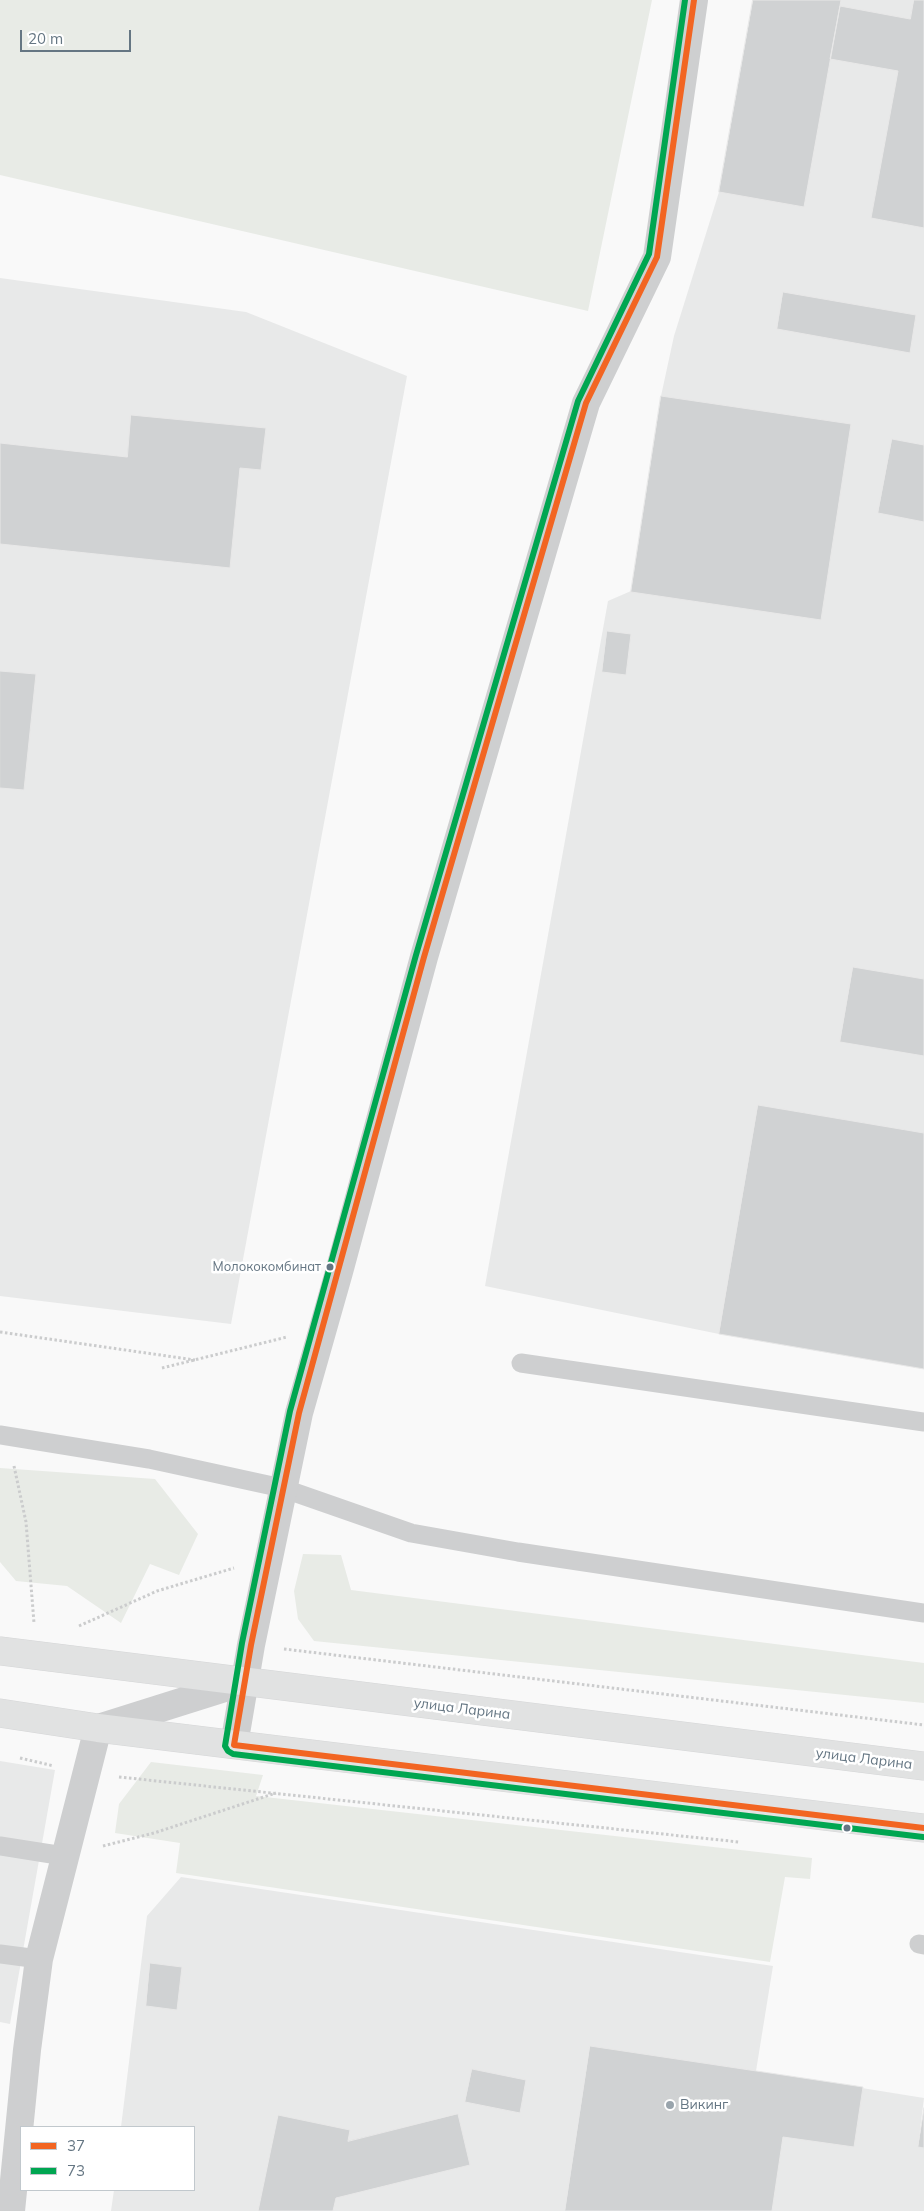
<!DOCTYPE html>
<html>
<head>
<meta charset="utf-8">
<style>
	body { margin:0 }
	#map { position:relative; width:924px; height:2211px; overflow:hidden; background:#f9f9f9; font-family:Mulish,sans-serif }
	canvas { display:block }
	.legend { position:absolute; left:20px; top:2126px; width:175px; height:65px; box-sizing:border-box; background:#fff; border:1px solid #c1c8cd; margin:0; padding:6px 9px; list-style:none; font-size:15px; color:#657683 }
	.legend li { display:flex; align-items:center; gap:10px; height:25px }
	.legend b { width:25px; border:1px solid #c1c8cd }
	.scale { position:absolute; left:20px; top:30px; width:111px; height:22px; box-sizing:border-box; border:2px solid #657683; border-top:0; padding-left:6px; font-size:15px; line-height:18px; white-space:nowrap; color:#657683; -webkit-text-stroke:4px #fff; paint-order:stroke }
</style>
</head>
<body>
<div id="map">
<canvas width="924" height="2211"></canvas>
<ul class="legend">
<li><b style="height:6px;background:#f26522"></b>37</li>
<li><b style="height:6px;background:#00a651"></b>73</li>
</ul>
<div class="scale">20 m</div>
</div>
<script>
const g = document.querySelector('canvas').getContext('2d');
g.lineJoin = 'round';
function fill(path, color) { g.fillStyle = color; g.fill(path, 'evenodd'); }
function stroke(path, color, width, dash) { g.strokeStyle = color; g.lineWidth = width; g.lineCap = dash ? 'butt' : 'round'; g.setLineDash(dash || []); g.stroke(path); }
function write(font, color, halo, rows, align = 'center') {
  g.font = font + ' Mulish,sans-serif'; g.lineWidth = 5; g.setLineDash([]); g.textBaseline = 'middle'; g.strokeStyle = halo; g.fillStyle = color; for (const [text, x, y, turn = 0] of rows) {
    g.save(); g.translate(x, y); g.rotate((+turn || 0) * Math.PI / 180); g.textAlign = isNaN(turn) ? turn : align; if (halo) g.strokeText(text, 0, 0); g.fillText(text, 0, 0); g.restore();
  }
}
fill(new Path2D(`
	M753,0H924V1369L719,1334L485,1286L608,601L631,591L661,396L674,336L719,192Z
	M0,278L246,312L407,376L231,1324L0,1296Z
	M0,1761L55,1770L10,2024L0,2022Z
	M181,1877L773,1966L756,2071L924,2098L918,2146L924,2148V2211H111L114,2190H194V2127H121L147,1916Z`), '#e8e9e9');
fill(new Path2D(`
	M0,0H652L588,311L0,175Z
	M0,1468L155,1479L198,1534L179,1575L150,1564L121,1623L67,1586L16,1581L0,1562Z
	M303,1554L341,1555L351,1590L924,1663V1703L314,1641L298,1619L294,1591Z
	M151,1762L263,1775L256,1796L812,1858L810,1879L785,1877L770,1962L176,1873L180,1843L115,1833L119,1804Z`), '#e8ebe6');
const building = new Path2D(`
	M753,0H841L804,207L719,192Z
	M914,0H924V228L871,218L898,71L830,59L840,6L910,19Z
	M783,292L916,315L910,353L777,329Z
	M661,396L851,424L821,620L631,592Z
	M131,415L266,428L261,470L240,468L230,568L0,544V443L127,457Z
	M892,439L924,445V522L878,513Z
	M607,631L631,634L626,675L602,672Z
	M0,671L36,674L24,790L0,788Z
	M853,967L924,979V1056L840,1042Z
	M758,1105L924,1133V1369L719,1334Z
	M150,1963L182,1967L177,2010L146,2006Z
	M590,2046L863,2087L854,2147L783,2137L772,2211H565Z
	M472,2069L526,2080L520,2113L465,2102Z
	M924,2108V2148L918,2147Z
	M458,2114L470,2165L336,2198L333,2211H258L278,2115L350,2130L348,2141Z`);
fill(building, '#d0d2d3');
stroke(building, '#e8e8e8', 1);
const primary = new Path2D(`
	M0,1651L924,1766
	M0,1713L98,1728L286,1751L924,1828`);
stroke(primary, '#d5d6d7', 29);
stroke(new Path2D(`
	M0,1332L195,1360
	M162,1368L287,1337
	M14,1466L26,1522L34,1623
	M79,1626L157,1591L234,1568
	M284,1649L924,1725
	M20,1758L54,1766
	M119,1777L739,1842
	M103,1846L154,1833L276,1793`), '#cbcccd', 3, [2.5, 2.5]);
stroke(new Path2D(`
	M521,1363L924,1422
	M0,1435L149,1459L282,1488L411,1533L518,1552L924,1613
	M0,1846L64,1856
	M919,1944L924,1945
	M0,1954L39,1959`), '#cecfd0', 19);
stroke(new Path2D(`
	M234,1745L251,1645L299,1413L339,1272L424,957L586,403L657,257L694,0
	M11,2211L27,2050L39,1959L98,1728L244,1682`), '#cecfd0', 28);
stroke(primary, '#e1e2e2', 28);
stroke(new Path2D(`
	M694,0L657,257L586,403L424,957L299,1413L251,1645L234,1745L924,1828`), '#f26522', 6);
stroke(new Path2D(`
	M685,0L649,254L578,401L416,955L290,1411L242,1643L225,1746L228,1751L233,1754L923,1837`), '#00a651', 6);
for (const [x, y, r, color] of [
	[330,1267,4.5,"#657683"],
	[847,1828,4.5,"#657683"],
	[670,2105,5,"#99a4ac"]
]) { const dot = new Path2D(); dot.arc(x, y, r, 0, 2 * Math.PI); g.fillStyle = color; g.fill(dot); stroke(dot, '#fff', 2); }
write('13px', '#657683', '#fff', [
	["Молококомбинат",321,1267]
], 'right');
write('14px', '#657683', '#fff', [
	["улица Ларина",462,1709,7],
	["улица Ларина",864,1759,7]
]);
write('14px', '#657683', '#fff', [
	["Викинг",680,2105]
], 'left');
</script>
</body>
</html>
